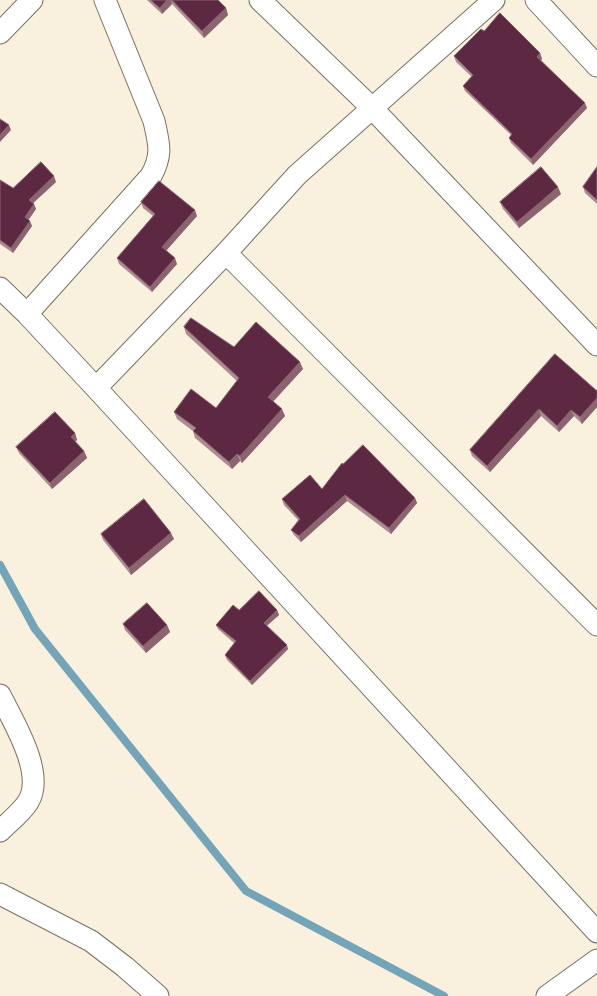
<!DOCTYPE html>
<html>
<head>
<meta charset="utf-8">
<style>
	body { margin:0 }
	canvas { display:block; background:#f9f0dd }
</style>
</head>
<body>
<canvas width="597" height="996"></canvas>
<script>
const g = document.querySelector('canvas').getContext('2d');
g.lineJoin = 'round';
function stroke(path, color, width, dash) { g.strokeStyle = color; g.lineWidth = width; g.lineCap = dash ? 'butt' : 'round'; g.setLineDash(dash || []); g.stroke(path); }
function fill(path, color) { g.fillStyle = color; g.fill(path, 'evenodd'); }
stroke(new Path2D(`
	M0,565L35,629L246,891L444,996`), '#73a4b8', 8);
const street = new Path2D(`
	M260,0L372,108L597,345
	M536,0L597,66
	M0,33L32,0
	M226,253L597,625
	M0,288L27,314L96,388L597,932
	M27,314L151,176C163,154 159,144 154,121L105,0
	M96,388L226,253L297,175L494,0
	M0,695C13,721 46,774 28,802C21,813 9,822 0,831
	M0,894L91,941L125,967L158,996
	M547,996L597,960`);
stroke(street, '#7b7262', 23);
stroke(street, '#fff', 21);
fill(new Path2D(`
	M147,0H218L226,8L228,15L204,38L172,4L162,14Z
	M484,31L540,53L542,59L541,60L587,108L533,165L511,143L509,138L511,135L465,91L463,86L472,77L456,62L454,56Z
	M597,167V204L585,193L583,187Z
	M0,180L13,188L56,182L33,203L36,209L28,220L32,226L13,253L0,244Z
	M561,194L519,228L503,209L500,202Z
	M141,202L197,216L166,251L177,264L152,292L119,264L117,258L153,216L143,208Z
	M184,327L234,347L303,369L273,401L285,416L242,463L240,461L232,469L195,438L193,431L177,419L174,412L216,408L237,381L186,334Z
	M555,354L597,391V407L582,424L574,416L559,432L541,416L490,472L472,456L470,450Z
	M75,433L77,440L75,442L84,451L87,458L52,489L19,453L16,447Z
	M343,464L415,498L417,503L391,534L347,501L301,542L294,535L291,530L298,520L284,505L282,499L322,489Z
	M101,534L174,539L131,575L103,540Z
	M239,610H277L279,615L267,626L288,649L252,685L227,660L225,655L234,643L218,629L216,625Z
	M123,624L167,625L170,632L146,653L125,630Z`), '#ab8c90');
fill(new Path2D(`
	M167,0H171L172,4L162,14L160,8Z
	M226,8L228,15L204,38L202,31Z
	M540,53L542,59L539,62L537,57Z
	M585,103L587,108L533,165L531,159Z
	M9,125L11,130L0,142V135Z
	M54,176L56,182L31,205L29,200Z
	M558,187L561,194L519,228L517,222Z
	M34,204L36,209L27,222L25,217Z
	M195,210L197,216L164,253L162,247Z
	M30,221L32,226L13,253L11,248Z
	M175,258L177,264L152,292L150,287Z
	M300,362L303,369L271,404L268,397Z
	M597,398V407L582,424L580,417Z
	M282,409L285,416L242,463L240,456Z
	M539,409L541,416L490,472L487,466Z
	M571,410L574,416L559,432L557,426Z
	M75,433L77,440L73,443L71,437Z
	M84,451L87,458L52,489L50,483Z
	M237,454L240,461L232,469L229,462Z
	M345,495L347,501L301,542L299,536Z
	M415,498L417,503L391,534L389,528Z
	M171,533L174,539L131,575L129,568Z
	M277,610L279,615L265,627L264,623Z
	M167,625L170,632L146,653L143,646Z
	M287,645L288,649L252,685L250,681Z`), '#8c6470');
const building = new Path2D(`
	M151,0H167L160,8Z
	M172,0H218L226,8L202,31Z
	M500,13L540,53L537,57L585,103L531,159L509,138L512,134L463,86L473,75L454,56L481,29L484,31Z
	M0,119L9,125L0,135Z
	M41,162L54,176L29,200L34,204L25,217L30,221L11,248L0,240V180L13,188Z
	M541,167L558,187L517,222L500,202Z
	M597,167V200L583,187Z
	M159,181L195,210L162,247L175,258L150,287L117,258L155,214L141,202Z
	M191,318L234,347L256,322L300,362L268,397L282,409L240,456L237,454L229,462L193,431L196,428L174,412L191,389L216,408L239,378L184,327Z
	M555,354L597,391V398L580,417L571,410L557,426L539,409L487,466L470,450Z
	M55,412L75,433L71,437L84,451L50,483L16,447Z
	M363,445L415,498L389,528L345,495L299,536L291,530L300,519L282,499L310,475L322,489L342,463L343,464Z
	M144,499L171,533L129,568L101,534Z
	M259,591L277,610L264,623L287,645L250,681L225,655L236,641L216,625L233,605L239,610Z
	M147,603L167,625L143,646L123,624Z`);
fill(building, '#5d2842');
stroke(building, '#8c6470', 1);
</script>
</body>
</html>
